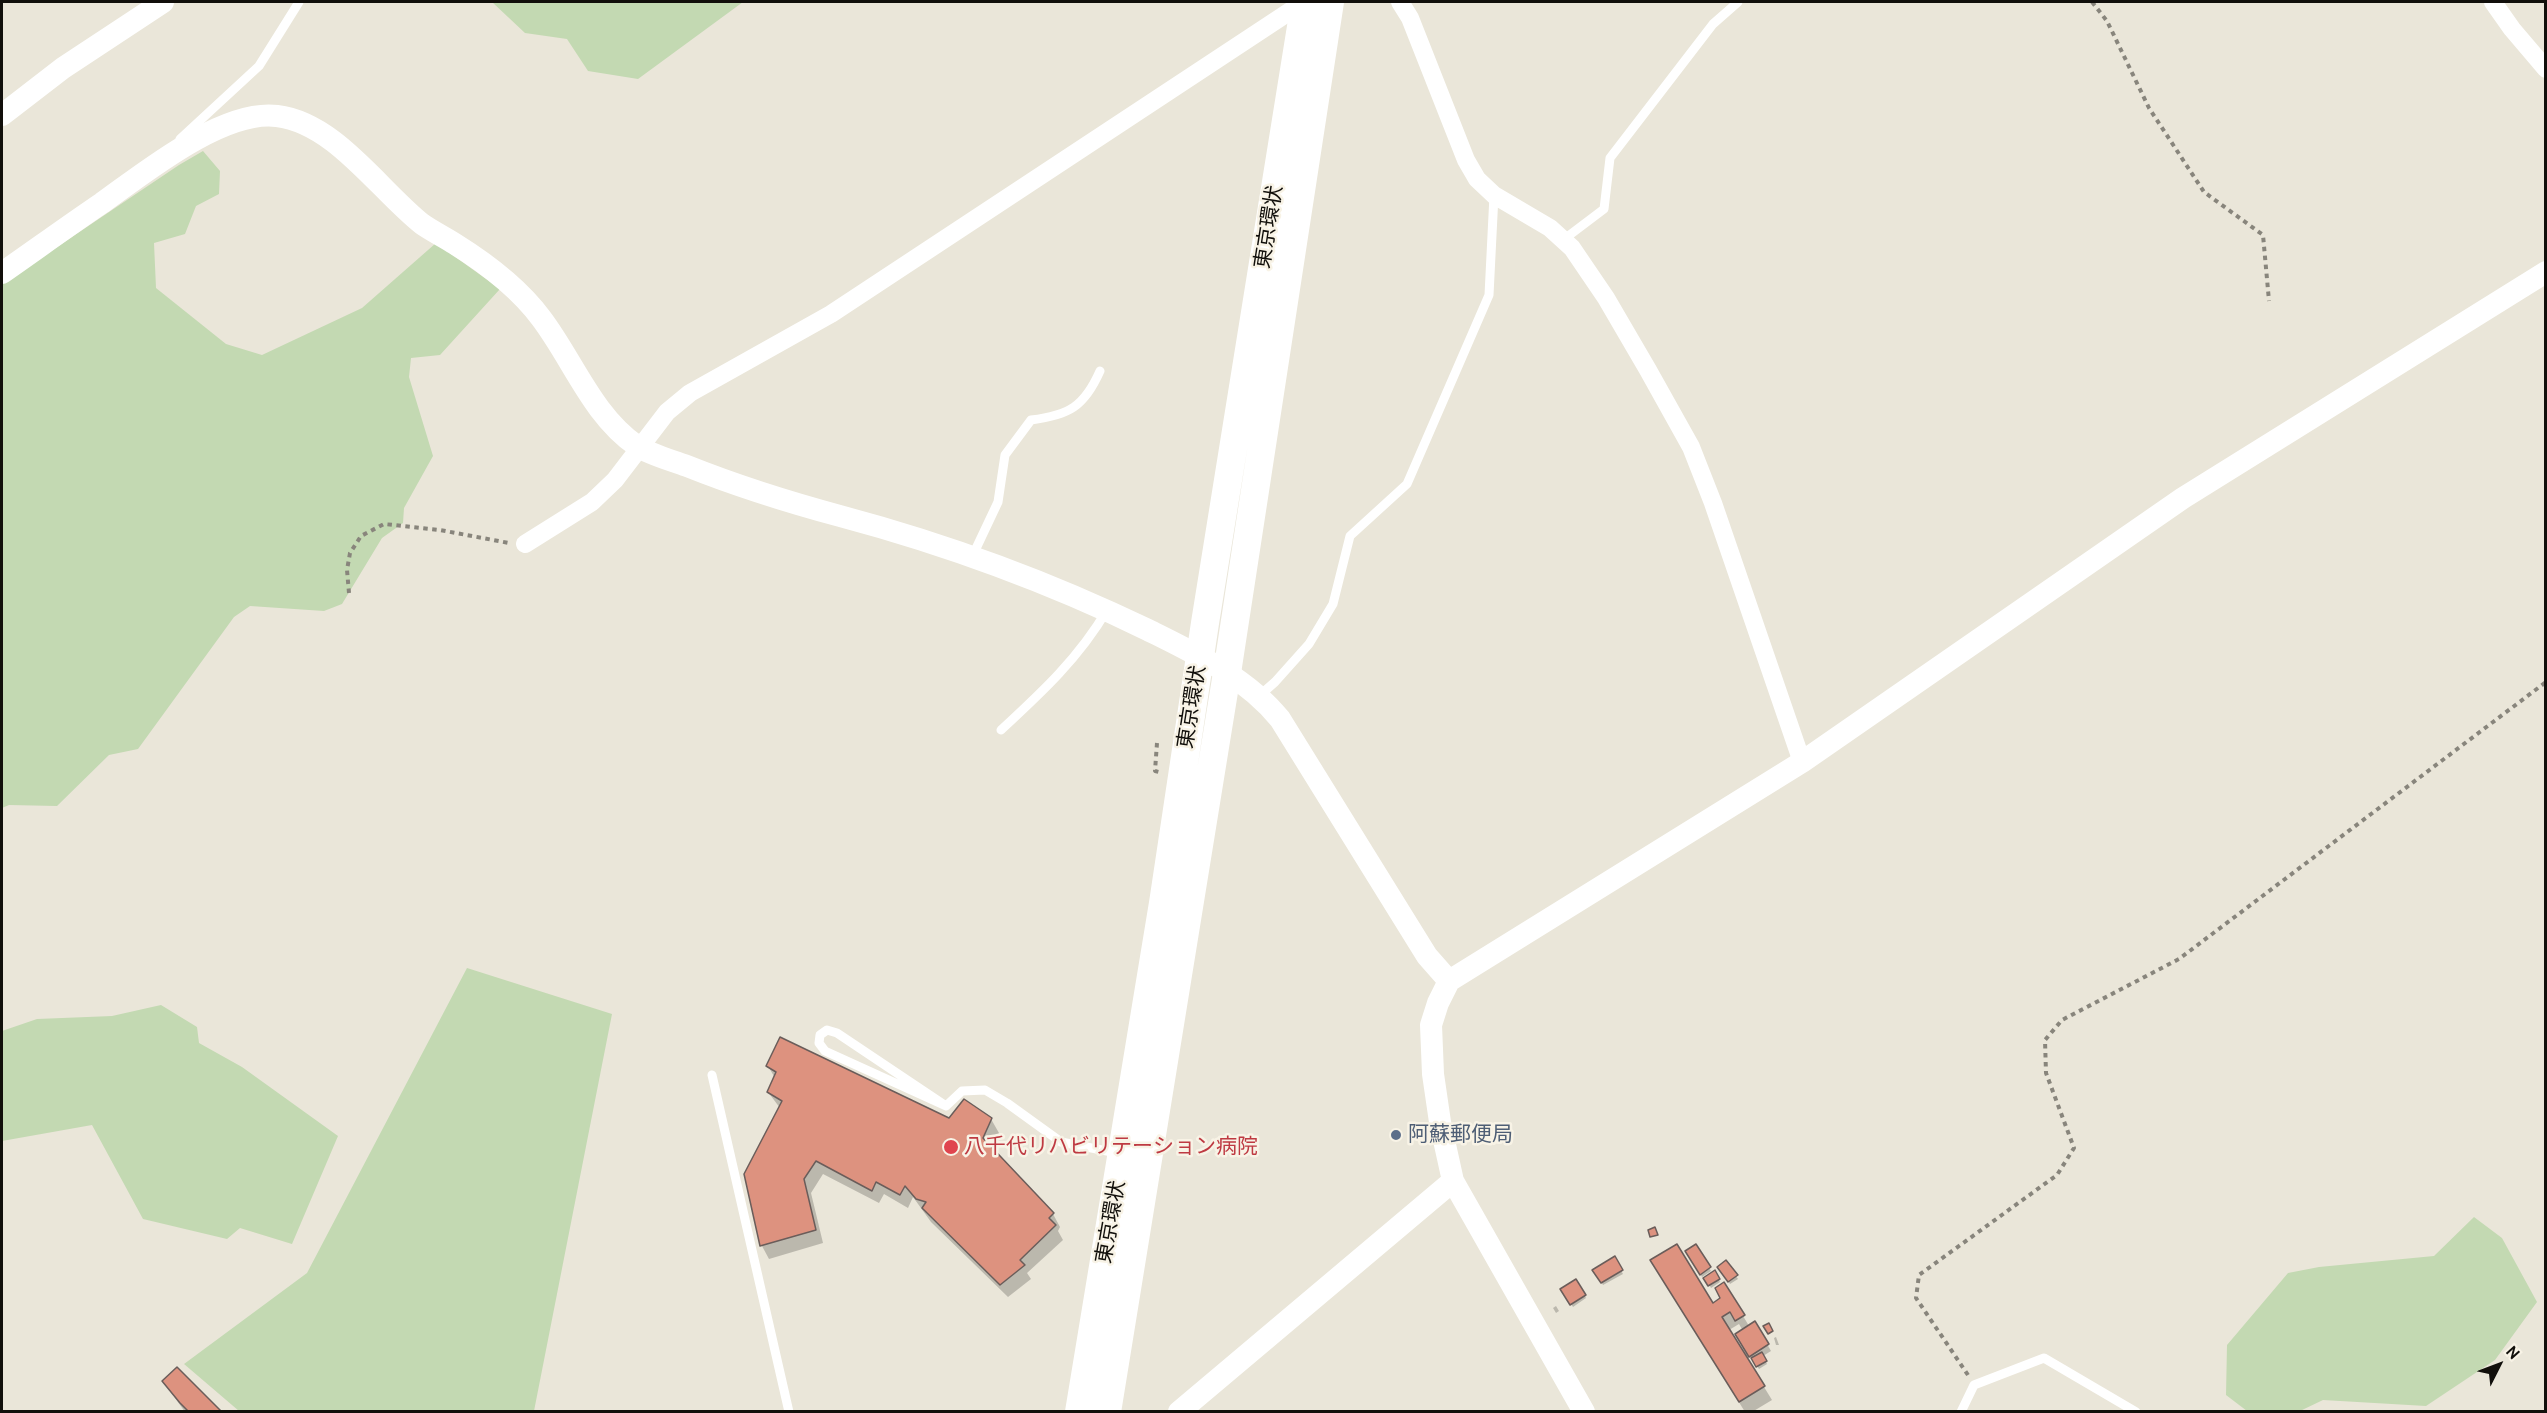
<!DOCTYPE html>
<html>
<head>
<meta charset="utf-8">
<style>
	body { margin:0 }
	#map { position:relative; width:2547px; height:1413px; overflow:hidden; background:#eae6d9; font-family:Cabin,sans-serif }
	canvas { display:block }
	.frame { position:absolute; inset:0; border:3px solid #110f0b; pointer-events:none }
	.north { position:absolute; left:2469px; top:1335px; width:60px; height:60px; -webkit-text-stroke:4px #f8f3e6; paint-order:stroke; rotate:48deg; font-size:16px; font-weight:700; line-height:24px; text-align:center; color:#110f0b }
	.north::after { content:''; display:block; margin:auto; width:21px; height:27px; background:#110f0b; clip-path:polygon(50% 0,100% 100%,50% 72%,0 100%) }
</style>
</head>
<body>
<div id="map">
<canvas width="2547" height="1413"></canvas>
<div class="frame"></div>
<div class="north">N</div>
</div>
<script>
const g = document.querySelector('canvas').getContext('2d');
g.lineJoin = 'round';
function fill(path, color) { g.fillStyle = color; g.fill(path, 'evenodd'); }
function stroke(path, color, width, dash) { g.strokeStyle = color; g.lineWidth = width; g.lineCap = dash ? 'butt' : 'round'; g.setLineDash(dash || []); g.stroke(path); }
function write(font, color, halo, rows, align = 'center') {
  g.font = font + ' Cabin,"Noto Sans JP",sans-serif'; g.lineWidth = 5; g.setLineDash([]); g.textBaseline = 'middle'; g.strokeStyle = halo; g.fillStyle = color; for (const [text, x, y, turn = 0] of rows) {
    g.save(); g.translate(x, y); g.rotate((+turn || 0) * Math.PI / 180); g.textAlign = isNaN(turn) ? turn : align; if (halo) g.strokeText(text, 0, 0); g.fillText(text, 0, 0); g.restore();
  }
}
fill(new Path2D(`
	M492,2H743L638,79L588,71L567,39L525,33Z
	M203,151L220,171L219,194L196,206L185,234L154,243L156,288L226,344L262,355L362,308L436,243L500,289L440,355L411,358L409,377L433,456L404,508L403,523L382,538L342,604L324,611L250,606L234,617L138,749L109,755L57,806L9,805L2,808V284L179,165Z
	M467,968L612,1014L534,1411H239L184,1364L307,1273Z
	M161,1005L197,1027L199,1043L242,1067L338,1136L292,1244L240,1228L227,1239L143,1219L92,1125L2,1141V1031L37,1019L112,1016Z
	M2474,1217L2502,1238L2537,1302L2495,1360L2426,1406L2323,1400L2300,1411H2247L2226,1395L2227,1345L2288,1273L2319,1267L2434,1256Z`), '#c3d9b2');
fill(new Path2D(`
	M768,1066L949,1120L991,1119L999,1133L991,1149L1053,1214L1060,1227L1058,1231L1063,1240L1027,1273L1031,1279L1008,1297L931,1222L913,1197L908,1208L884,1194L879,1203L823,1174L811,1193L823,1243L769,1259L762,1246L746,1174L780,1108L768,1092L775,1078Z
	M1696,1246L1711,1271L1702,1277L1687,1252Z
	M1614,1258L1623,1274L1603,1285L1594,1270Z
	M1726,1262L1738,1279L1730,1284L1719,1267Z
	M1715,1272L1720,1282L1711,1288L1706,1278Z
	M1660,1274L1713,1305L1722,1299L1724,1284L1749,1326L1755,1323L1771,1351L1763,1356L1767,1364L1759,1369L1737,1334L1743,1331L1739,1324L1729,1330L1772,1400L1752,1412H1745Z
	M1576,1281L1586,1298L1573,1307L1562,1289Z
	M1556,1306L1559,1311L1556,1313L1553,1308Z
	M1776,1337L1779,1345H1776L1774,1338Z
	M163,1381L220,1412H185Z`), '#0003');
const building = new Path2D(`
	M780,1037L949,1118L964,1099L992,1118L983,1138L1054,1213L1049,1218L1056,1225L1020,1260L1025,1265L1000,1285L922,1208L926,1202L916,1199L905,1186L900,1195L876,1182L872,1191L816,1161L804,1179L816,1230L760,1246L744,1174L782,1101L767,1092L776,1072L766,1066Z
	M1655,1227L1658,1235L1650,1237L1648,1230Z
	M1677,1244L1713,1303L1720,1298L1715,1288L1724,1282L1745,1315L1735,1321L1730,1312L1722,1317L1765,1386L1739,1402L1650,1260Z
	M1696,1244L1711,1267L1700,1275L1685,1251Z
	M1615,1256L1623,1270L1601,1283L1592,1270Z
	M1726,1260L1738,1275L1728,1282L1717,1267Z
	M1715,1270L1720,1279L1708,1286L1703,1278Z
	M1576,1279L1586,1295L1570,1305L1560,1289Z
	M1755,1321L1769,1344L1749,1357L1735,1334Z
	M1769,1323L1773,1331L1768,1334L1763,1326Z
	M1762,1352L1767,1361L1756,1367L1751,1358Z
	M177,1367L222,1412H189L180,1403L162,1381Z`);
fill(building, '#dd927f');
stroke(building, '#6a5d5a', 1.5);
stroke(new Path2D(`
	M2092,2L2107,21L2149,108L2204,192L2263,235L2269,301
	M349,593L347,570L350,553L361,536L384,524L440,530L509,543
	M1157,743L1155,771L1159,772
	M1968,1375L1916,1298L1919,1275L2057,1175L2074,1148L2046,1073L2045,1040L2062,1020L2179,959L2546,682`), '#88857c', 4, [4.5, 4.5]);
stroke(new Path2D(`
	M180,139L259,66L299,2
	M1563,240L1604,209L1610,158L1713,24L1738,2
	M972,557L998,502L1005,455L1031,420C1069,415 1084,407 1100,371
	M1259,696L1275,682L1309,644L1333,604L1350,536L1407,484L1489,295L1494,195
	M1001,730C1041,693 1079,658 1107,610
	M827,1030L837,1033L946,1106L825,1051L819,1043L820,1035Z
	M712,1075L789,1412
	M946,1106L962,1091L985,1090L1007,1103L1061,1142L1117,1153
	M1961,1412L1974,1385L2044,1358L2136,1412`), '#fff', 9);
stroke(new Path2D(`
	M1400,2L1410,18L1466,160L1477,179L1494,195L1550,228L1572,248L1606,298L1648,370L1691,447L1713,503L1802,762
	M2493,2L2512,29L2546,69
	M525,544L592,502L615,480L667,412L690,393L831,314L1304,2`), '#fff', 18);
stroke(new Path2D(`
	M2,115L63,68L163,2
	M2,273C35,250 68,226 102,203C144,173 223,109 277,116C335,123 378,189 422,224C432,231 444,237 455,244C487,264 518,287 541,318C573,360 592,415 637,446C651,455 671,460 687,466C737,486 788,502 840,516C945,544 1049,582 1148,630C1196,654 1246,677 1280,719L1427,956L1449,981
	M1179,1412L1453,1181
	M1584,1412L1453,1181L1440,1122L1433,1074L1431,1025L1438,1003L1449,981L1802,762L2183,498L2546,272`), '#fff', 22);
stroke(new Path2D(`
	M1079,1412L1163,903L1205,623L1305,2
	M1107,1412L1227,673L1330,2`), '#fff', 28);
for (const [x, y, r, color] of [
	[1396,1135,6,"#5c6f8a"],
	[951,1147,8,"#e0444e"]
]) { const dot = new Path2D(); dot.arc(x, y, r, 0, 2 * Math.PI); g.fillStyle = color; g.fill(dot); stroke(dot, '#f8f3e6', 2); }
write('21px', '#110f0b', '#f8f3e6', [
	["東京環状",1269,227,-81],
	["東京環状",1192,707,-81],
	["東京環状",1111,1222,-80]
]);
write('21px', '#4e5e75', '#f8f3e6', [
	["阿蘇郵便局",1408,1135]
], 'left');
write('21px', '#be3a42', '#f8f3e6', [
	["八千代リハビリテーション病院",964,1147]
], 'left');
</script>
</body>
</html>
